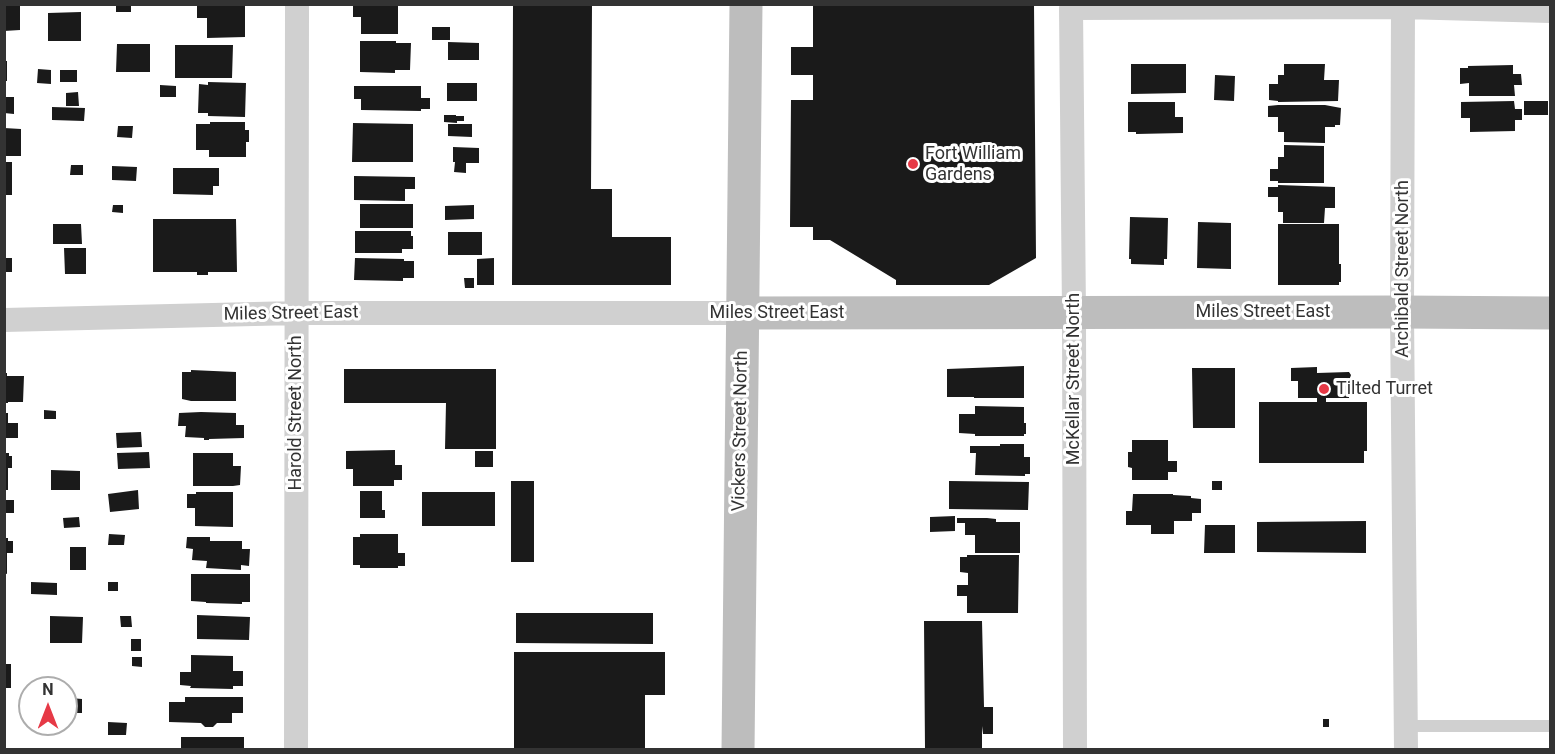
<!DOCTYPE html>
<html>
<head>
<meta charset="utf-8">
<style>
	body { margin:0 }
	#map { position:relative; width:1555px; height:754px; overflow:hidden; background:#fff; font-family:Roboto,sans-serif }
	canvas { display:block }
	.frame { position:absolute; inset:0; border:6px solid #333; pointer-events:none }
	.north { position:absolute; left:18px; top:676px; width:60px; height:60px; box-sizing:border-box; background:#fff; border:2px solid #adadad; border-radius:50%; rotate:0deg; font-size:16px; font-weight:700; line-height:24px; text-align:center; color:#333 }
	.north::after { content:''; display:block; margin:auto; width:21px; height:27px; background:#e63946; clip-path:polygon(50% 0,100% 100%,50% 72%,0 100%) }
</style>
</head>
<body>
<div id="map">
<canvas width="1555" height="754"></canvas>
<div class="frame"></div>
<div class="north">N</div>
</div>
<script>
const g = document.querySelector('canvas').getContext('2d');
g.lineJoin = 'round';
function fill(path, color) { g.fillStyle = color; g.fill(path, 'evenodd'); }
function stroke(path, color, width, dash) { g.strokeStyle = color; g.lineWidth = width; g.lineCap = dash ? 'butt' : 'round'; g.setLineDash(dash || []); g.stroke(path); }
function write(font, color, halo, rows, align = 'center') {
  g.font = font + ' Roboto,sans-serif'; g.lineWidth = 6; g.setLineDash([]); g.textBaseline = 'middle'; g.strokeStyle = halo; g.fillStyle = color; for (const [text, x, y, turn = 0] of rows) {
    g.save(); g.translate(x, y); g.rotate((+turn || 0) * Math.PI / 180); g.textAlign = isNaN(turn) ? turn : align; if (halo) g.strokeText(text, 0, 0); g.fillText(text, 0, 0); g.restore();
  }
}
fill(new Path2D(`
	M4,4H20V30L4,31Z
	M116,4H131V12H116Z
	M197,4H245V37L207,38V18H197Z
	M353,4H398V34H361V17H353Z
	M513,4H592L591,189H612V237H671V285H512Z
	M813,4H1034L1036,258L989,285H896V280L830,240H813V227H790L791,100H813V75H791V47H813Z
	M81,12V41H48V13Z
	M432,27H450V40H432Z
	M360,41H396V43H411L410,70H395V73L360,72Z
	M448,42L479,43V60H448Z
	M117,44H150V72H116Z
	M175,45H233L232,78H175Z
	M4,61H7V81H4Z
	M1131,64H1186V93L1131,94Z
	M1284,64H1325L1324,80H1339L1338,101L1278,102V101L1269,100V84H1278V75H1284Z
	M1513,65V74H1521L1522,85H1514L1515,96H1469V83L1460,84V68H1468V66Z
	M38,69L51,70V84L37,83Z
	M60,70H77V82H60Z
	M1215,75L1235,76L1234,101L1214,100Z
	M208,82L246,83L245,117L208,116V113H198L199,84L208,85Z
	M447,83H477V101H447Z
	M160,85L176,86V97H160Z
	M354,86H421V98H430V109H421V111L361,110V99H354Z
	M78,92L79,106H66V93Z
	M4,97H14V114L4,113Z
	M1514,101L1515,109H1522V120H1515V131L1470,132V118H1461V102Z
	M1524,101H1548V115H1524Z
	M1128,102H1175V117H1183V133L1136,134V132H1128Z
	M1278,105H1325L1341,108L1340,125H1335V127H1325V143L1284,142V132H1278V117H1268V106Z
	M52,107L85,108L84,121L52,120Z
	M444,115H456V116H464V121H457V123L444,122Z
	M210,122H245V130H249V142H246V157H209V150H196V124H210Z
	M353,123L413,124V162H352Z
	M448,124H472V137L448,136Z
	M118,126H133L132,138L117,137Z
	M4,128L21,129V156H4Z
	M1284,145L1324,146V183H1278V181H1270V169H1278V157H1284Z
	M453,147L479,148V163H466V173L454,172L455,162H453Z
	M4,162H12V195H4Z
	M71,165H83V175H70Z
	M112,166L137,167L136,181L112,180Z
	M173,168H219V186H213V195L173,194Z
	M354,176L415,177V189H405V201L354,200Z
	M1278,185L1335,187V208H1325L1324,223H1283V212H1278V197H1268V187H1278Z
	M360,204H413V228H360Z
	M113,205H123V213L112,212Z
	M474,205V219L445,220V206Z
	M1130,217L1168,218L1167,259H1164V265L1131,264V259H1129Z
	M153,219H236L237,272H208V275H197V272H153Z
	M1198,222L1231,223V269L1197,268Z
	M53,224H81L82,244H53Z
	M1278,224H1339V264H1341V282H1339V285H1278Z
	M355,231H411V236H413V249H402V253H355Z
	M448,232H482V255H448Z
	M64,248H86V274H65Z
	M4,258H12V272H4Z
	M355,258L404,259V261H414V278H403V281L354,280Z
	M494,258V285H477V259Z
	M464,278H474V288H465Z
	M1024,366V398H974V397H947V369Z
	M1317,367V373L1349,372L1351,375L1350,378L1349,398H1326V402H1367V451H1364V463H1259V402H1317V398H1298V381H1291V368Z
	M1192,368H1235V428H1193Z
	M344,369H496V449H445L446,403H344Z
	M191,370L236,372V401H191L182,399V372H191Z
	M4,373H7V376H24L23,402H8V403H4Z
	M975,406L1024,407V423H1026V434H1024V436H975V434L959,433V414H975Z
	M44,410L56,411V419H44Z
	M201,412L236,413V425H244V438L209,439V440H204V438L185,437L186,426H178L179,413Z
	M4,413H8V423H18V438H4Z
	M141,432L142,447L117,448L116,433Z
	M1132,440H1168V461H1177V472H1168V480H1132V468L1128,467V452H1132Z
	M1000,444H1024V457H1030V474H1025V476L975,475L976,453H970V446H1000Z
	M395,450V465H402V480H394V486H353V469H346V451Z
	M475,451H493V467H475Z
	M149,452L150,468L118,469L117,453Z
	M4,453H9V456H12V468H8V490H4Z
	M193,453H233V466H241L240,485L233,486H193Z
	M51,470L80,471V490H51Z
	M511,481H534V562H511Z
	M949,481L1029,482L1028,510L949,509Z
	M1212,481H1222V490H1212Z
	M138,490L139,509L110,512L108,494Z
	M360,491H382V510H385V518H360Z
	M196,492H233V527L195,526V508H187V494H196Z
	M422,492H495V526H422Z
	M1133,494H1173V495L1191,496V498L1201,499V513H1192V521H1174V534H1151V525H1126V511H1132Z
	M4,500H14V513H4Z
	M955,516V531L930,532V517Z
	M79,517L80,527L64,528L63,518Z
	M957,518H987L996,519V522H1020V553H975V535H965V523H957Z
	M1366,521V553L1257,552V522Z
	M1205,525H1235V553H1204Z
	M109,534L125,535L124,545H108Z
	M360,534H398V553H405V566H398V568H360V565H353V537H360Z
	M187,537H210V541H242V549H250L249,566L241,565V570L206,568L207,561L192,560L193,549L186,548Z
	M4,538H8V541H13V553H7V574L4,573Z
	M70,547H86V570H70Z
	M967,555H1019L1018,613H967V596H957V585H968V573L960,572V557H967Z
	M191,574H250V602H242V604L206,603V602L191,601Z
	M31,582L57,583V595L31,594Z
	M108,582H118V591H108Z
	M516,613H653V644L516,643Z
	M197,615L250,617L249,640L197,639Z
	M50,616L83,617L82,643H50Z
	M120,616H131L132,627H121Z
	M924,621H982L984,707H993V734H983L982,726V750H925Z
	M131,639H141V651H131Z
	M514,652H665V695H645V750H514Z
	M191,655L233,656V671H243V686H233V689L190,688L191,686L180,685V672H191Z
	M132,657H142V667L132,666Z
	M4,664H11V688H4Z
	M185,697H243V713H232V723H217L213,727H205L201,723L169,722V702H185Z
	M70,698L82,699V713H69Z
	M1323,719H1329V727H1323Z
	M108,722L127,723L126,735H108Z
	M181,737H244V750H181Z`), '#1a1a1a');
stroke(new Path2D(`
	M1406,726H1550`), '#d0d0d0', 12);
stroke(new Path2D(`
	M1403,4L1402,312L1406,750
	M4,320L296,313H742
	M296,750L297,4
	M1075,750L1074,313L1071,8L1403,7L1550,11`), '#d0d0d0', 24);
stroke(new Path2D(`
	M742,313L1402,312L1550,313
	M738,750L746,4`), '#bdbdbd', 33);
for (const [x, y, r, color] of [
	[913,164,6,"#e63946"],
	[1324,389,6,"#e63946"]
]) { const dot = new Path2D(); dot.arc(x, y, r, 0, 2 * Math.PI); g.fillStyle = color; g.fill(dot); stroke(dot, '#fff', 2); }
write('18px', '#333', '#fff', [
	["Fort William",925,154],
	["Gardens",925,175],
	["Tilted Turret",1336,389]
], 'left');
write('18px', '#333', '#fff', [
	["Archibald Street North",1403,269,-90],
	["Miles Street East",1263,312],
	["Miles Street East",777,313],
	["Miles Street East",291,314,-1],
	["McKellar Street North",1074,379,-90],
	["Harold Street North",296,413,-90],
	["Vickers Street North",741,431,-89]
]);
</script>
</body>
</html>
